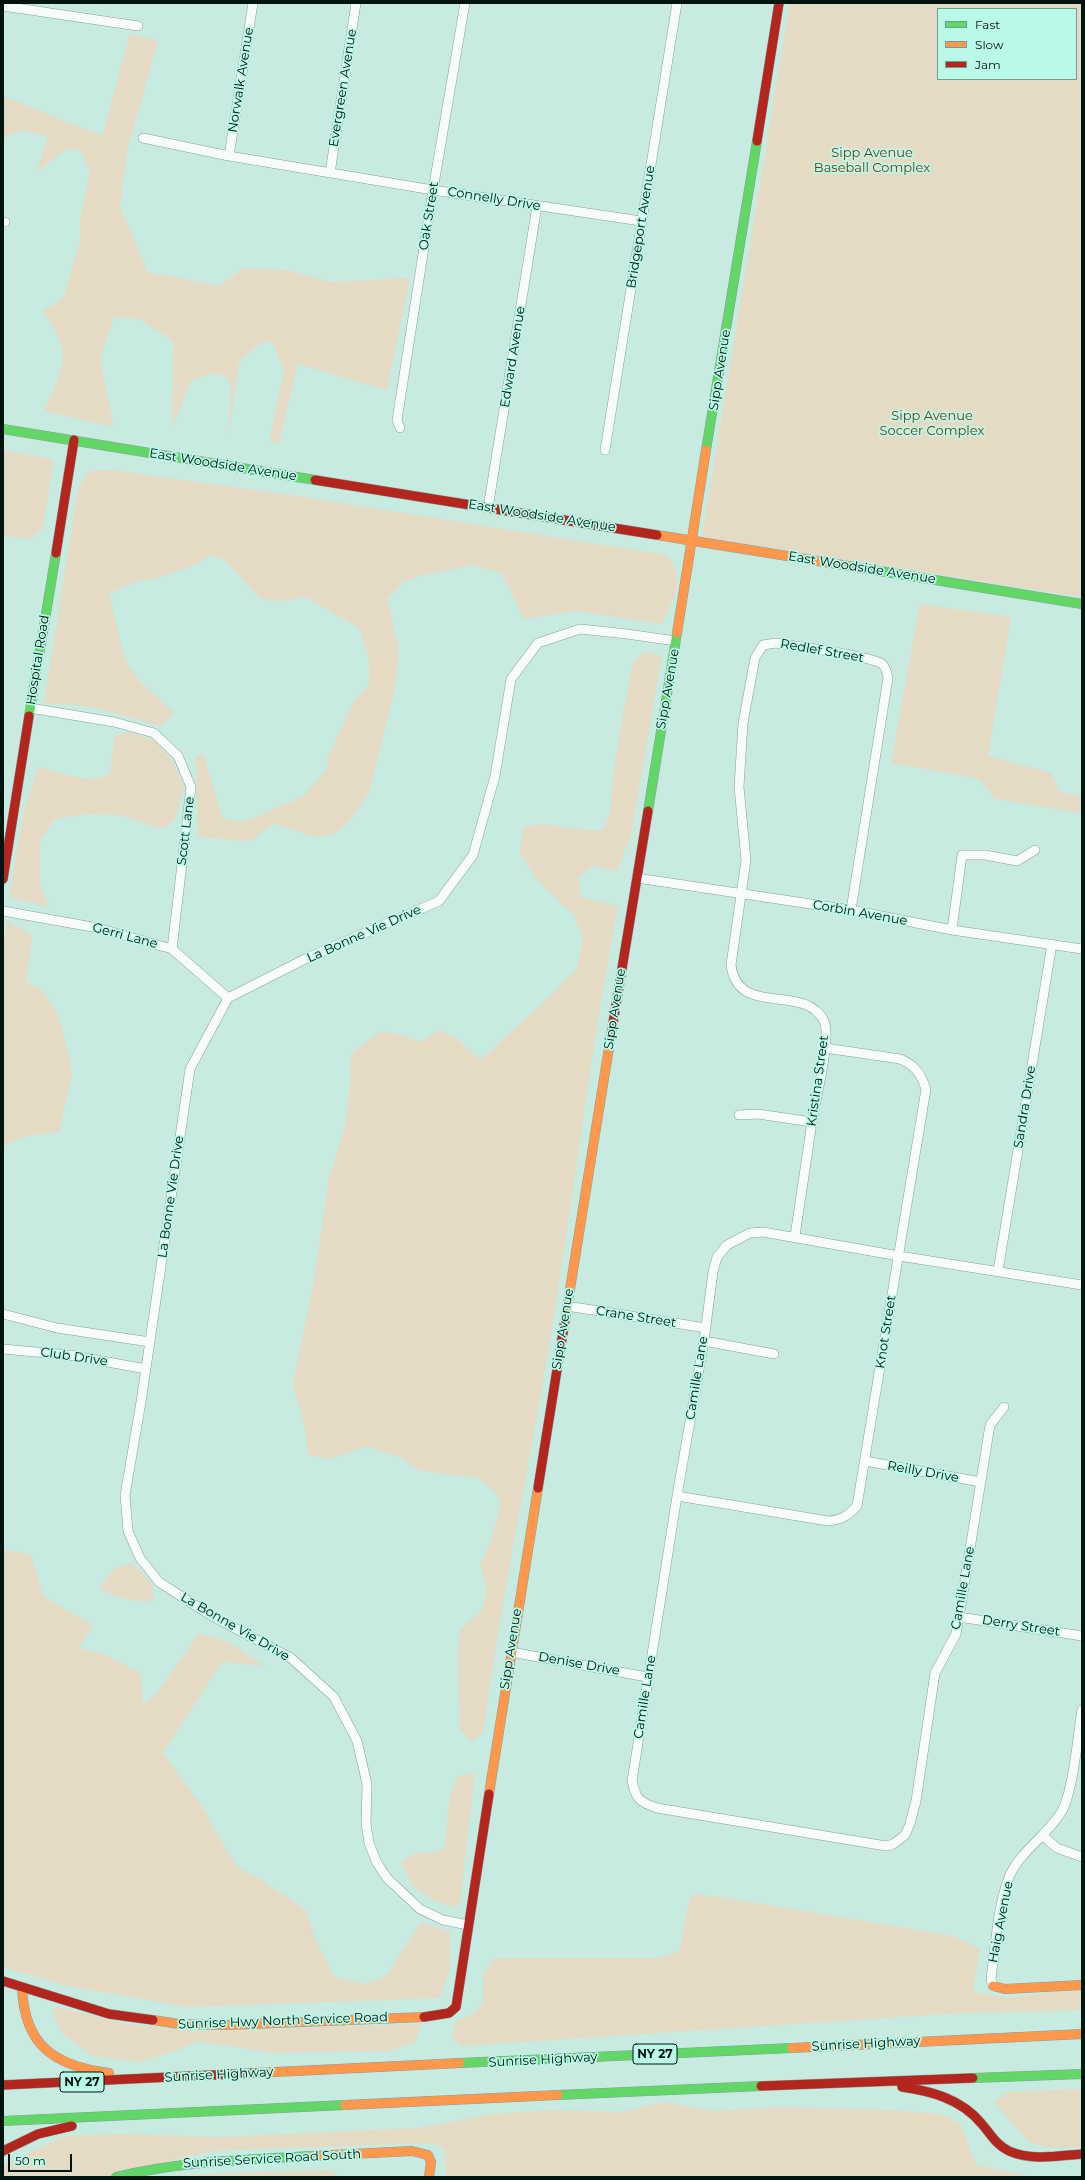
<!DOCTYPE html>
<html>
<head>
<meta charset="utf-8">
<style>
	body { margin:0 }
	#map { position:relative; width:1085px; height:2180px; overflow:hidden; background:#c8ebe1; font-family:Montserrat,sans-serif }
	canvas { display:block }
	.frame { position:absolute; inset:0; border:4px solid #00150f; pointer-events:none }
	.legend { position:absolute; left:937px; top:8px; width:140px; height:72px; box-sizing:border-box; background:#baf9e7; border:1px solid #709e91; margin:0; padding:5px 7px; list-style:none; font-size:12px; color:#00150f }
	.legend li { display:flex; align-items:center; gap:8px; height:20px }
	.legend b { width:20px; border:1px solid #709e91 }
	.scale { position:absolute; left:8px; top:2154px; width:64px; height:18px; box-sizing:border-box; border:2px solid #00150f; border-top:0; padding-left:5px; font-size:12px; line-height:14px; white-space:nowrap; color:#00150f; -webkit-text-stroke:3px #baf9e7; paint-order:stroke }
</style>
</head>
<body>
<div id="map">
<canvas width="1085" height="2180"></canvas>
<div class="frame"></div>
<ul class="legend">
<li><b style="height:5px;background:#63d668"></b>Fast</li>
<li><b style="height:5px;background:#ff974d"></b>Slow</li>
<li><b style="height:5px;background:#b3261e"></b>Jam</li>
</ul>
<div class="scale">50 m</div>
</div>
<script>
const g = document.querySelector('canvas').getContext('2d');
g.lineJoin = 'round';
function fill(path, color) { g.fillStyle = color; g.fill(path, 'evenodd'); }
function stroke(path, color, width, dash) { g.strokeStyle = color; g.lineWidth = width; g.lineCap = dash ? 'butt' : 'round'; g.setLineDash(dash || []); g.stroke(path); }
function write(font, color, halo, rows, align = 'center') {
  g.font = font + ' Montserrat,sans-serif'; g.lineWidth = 3.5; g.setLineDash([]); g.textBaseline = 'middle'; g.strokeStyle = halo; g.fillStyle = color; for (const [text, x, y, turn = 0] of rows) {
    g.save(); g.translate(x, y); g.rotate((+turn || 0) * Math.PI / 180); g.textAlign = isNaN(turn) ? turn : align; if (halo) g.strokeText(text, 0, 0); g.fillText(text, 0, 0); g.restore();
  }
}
fill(new Path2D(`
	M790,3H1082V597L702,537ZM938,9H1076V79H938Z
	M130,34L158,41L127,151L120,207L148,272L219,286L244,268L287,270L331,282L410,278L387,390L298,364L279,444L269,440L284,371L273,343L264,340L239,362L228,441L231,386L225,376L213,373L191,380L172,429L173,341L140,319L114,317L100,359L114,427L44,411C54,389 69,362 59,338C55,328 48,320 43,311L64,297L80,242V218L90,173L81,150L66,149L36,173L48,136L21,130L3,138V96L102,136Z
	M3,450L54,460L43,528L32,539L3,536Z
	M97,470H112L297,496L666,555C688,578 672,600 662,624L575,611L524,619L502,573L472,565L423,575L403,582L388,599L394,632L399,645L395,689L370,791L348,823L334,834L315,837L273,823L251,841L198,837L196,757L203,753L223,819L244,822L304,796L329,766L327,759L354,701L369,684V658L359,628L306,597L278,601L261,599L226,561L211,555L194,565L154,579L138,580L109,594L125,660L139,680L174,713L161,726L93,707L44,703L78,489L88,472Z
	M920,604L1011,617L988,756L1051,773L1060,792L1082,796V813L995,799L982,782L972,777L891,763Z
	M645,652L662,656L631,834L617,871L594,866L579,876L580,897L618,906C592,1041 576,1178 554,1314C532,1454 502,1592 483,1733L472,1741L460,1730C459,1696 457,1663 460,1630L481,1611L487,1590L480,1565L490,1543L501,1504L498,1495L479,1478L421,1471L401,1458L367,1446L329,1459L308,1455L305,1428L293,1383L314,1280L329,1178L345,1126L349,1094L351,1053L381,1031L399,1034L420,1042L440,1030L458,1039L480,1060L554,993L577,968L583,939L574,915L536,879L520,852L523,827L543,824L587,830H602L610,816L613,775L629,680L635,660Z
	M130,732L155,741L172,760L184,786L175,820L161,829L120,815L85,814L55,819L40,841V885L50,907L9,897L25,807L38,767C57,772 93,786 110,773L115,735Z
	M7,920L32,936L26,982L43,991L58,1015L68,1051L72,1075L59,1132L27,1136L3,1146V946Z
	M3,1549L31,1555L44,1597L93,1625L79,1648L106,1655L140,1673L143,1704L155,1696L199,1633L227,1641L265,1666L222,1662L163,1753L207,1814L218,1836L238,1867L262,1880L306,1910L315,1938L334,1977L366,1984L386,1976L421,1922L450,1932V1967L440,1998L189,2007L63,1985L3,1967Z
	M132,1563L153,1585V1601C134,1602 117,1599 100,1588C111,1571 113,1567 132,1563Z
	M475,1773L460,1902L456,1908L434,1900L413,1886L401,1862L417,1852L432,1853L444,1849L450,1797L458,1776Z
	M693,1894L721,1897L953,1936L980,1949L973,1992L1008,1998L1082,1988V2010L961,2013L461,2046L452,2037L455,2022L471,2015L483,2004V1974L494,1958H659L679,1952C685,1932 683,1912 693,1894Z
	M57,2007L125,2024L195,2031L421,2024L416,2041L390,2051L275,2053L197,2041L181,2049L141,2062L93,2056L62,2033L52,2011Z
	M1082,2089V2147L1053,2148L1030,2143L994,2102L1008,2092Z
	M664,2102L715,2111L781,2107L889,2110L940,2114L960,2123L976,2165L1034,2177H446L444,2148L431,2143L213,2151L105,2177H3V2165L65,2136L117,2134L222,2137L418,2128L494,2114L551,2110L622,2112Z
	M329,2170L341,2177H174L173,2175Z`), '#e5dac4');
const street = new Path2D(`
	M3,6L138,26
	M143,138L229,156L433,190L641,221
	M229,156L253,3
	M330,173L356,3
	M3,222H5
	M400,428L397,420L433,190L465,3
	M605,450L677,3
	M488,508L537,206
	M30,708L114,722L154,733L178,756L191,787L172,949
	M637,878L851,910L952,930L1082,949
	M3,911L98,928L172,949L228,998
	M952,930L962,855H985L1017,861L1035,850
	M739,1115L758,1114L812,1122
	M795,1236C801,1198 806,1160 812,1122C815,1100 832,1039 824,1021C805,982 738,1019 731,965L746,860L739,787L743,723L755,658L763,645L776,643C793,646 872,656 882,664C886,667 887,673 888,678L851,910
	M998,1271L1052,944
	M567,1306L706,1328
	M3,1314L57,1328L150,1342
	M704,1341L774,1354
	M3,1349L69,1355L146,1369
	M1004,1407L990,1425L959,1617L956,1634L935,1673L916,1801L910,1824L905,1835L895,1843L888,1846L880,1845L657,1808C639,1802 636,1799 632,1781L677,1496L704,1341L713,1272L717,1257L727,1245L750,1233L763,1232L899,1256L1082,1285
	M865,1461L981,1482
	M677,1496L828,1521C841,1520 848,1516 857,1506L926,1089C921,1074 915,1065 900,1059L825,1048
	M959,1617L1082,1636
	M511,1652L647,1677
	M1043,1836L1057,1848L1082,1857
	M468,1925L443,1920L420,1909L387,1878L377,1863L369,1843L366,1824L367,1784L357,1741L334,1697L291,1658L212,1616L159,1582L140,1558L128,1531L125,1495L141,1402L190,1069L228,998L307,958L439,901L473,855L495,776L511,679L538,643L580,629L627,634L676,641
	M993,1986L991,1979C995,1948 998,1905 1009,1877C1020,1851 1048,1835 1062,1811C1073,1791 1078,1735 1082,1710`);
const fast = new Path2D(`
	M3,429L315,480
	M706,450L757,141
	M849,566L1082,604
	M29,716L56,553
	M648,811L677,633
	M460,2063L792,2048
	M973,2078L1082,2074
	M558,2095L761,2086
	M3,2121L345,2105
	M116,2177C181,2161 246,2160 312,2156`);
const slow = new Path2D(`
	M657,535L849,566
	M677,633L706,450
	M565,1320L612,1029
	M489,1794L538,1488
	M993,1986L1005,1989L1082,1985
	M22,1987C24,2045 54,2066 109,2073
	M153,2020L179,2024L226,2025L424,2017
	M792,2048L1082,2034
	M255,2073L460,2063
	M345,2105L558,2095
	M312,2156L412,2151L428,2155L431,2162L429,2177`);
const jam = new Path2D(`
	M757,141L779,3
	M315,480L657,535
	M56,553L74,440
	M3,879L29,716
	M612,1029L648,811
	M538,1488L565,1320
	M3,1981L109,2014L153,2020
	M424,2017L449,2013L456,2007L489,1794
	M3,2085L255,2073
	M761,2086L973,2078
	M902,2087C931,2091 961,2099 981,2123C990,2133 996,2145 1009,2151C1031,2161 1058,2156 1082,2154
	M3,2151L38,2134L72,2126`);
stroke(street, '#849f97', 10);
stroke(fast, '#849f97', 10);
stroke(slow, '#849f97', 10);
stroke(jam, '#849f97', 10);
stroke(street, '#f7fcfa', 9);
stroke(fast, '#63d668', 9);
stroke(slow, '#ff974d', 9);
stroke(jam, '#b3261e', 9);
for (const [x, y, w] of [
	[655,2054,44],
	[82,2082,44]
]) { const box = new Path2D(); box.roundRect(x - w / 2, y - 10, w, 20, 3); g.fillStyle = '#baf9e7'; g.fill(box); stroke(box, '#00150f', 1); }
write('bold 12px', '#00150f', null, [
	["NY 27",655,2054],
	["NY 27",82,2082]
]);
write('13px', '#00150f', '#baf9e7', [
	["Norwalk Avenue",241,80,-81],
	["Evergreen Avenue",343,88,-81],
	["Connelly Drive",494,199,9],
	["Oak Street",429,216,-81],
	["Bridgeport Avenue",641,227,-81],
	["Edward Avenue",513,357,-81],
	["Sipp Avenue",720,370,-81],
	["East Woodside Avenue",223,465,9],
	["East Woodside Avenue",542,516,9],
	["East Woodside Avenue",862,568,9],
	["Redlef Street",822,651,10],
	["Hospital Road",38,660,-81],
	["Sipp Avenue",668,689,-80],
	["Scott Lane",186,831,-83],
	["Corbin Avenue",860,913,10],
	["La Bonne Vie Drive",364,934,-24],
	["Gerri Lane",125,936,15],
	["Sipp Avenue",615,1009,-81],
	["Kristina Street",818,1081,-82],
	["Sandra Drive",1025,1107,-81],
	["La Bonne Vie Drive",171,1197,-82],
	["Crane Street",636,1317,9],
	["Sipp Avenue",563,1329,-81],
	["Knot Street",886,1332,-81],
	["Club Drive",74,1357,8],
	["Camille Lane",697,1378,-81],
	["Reilly Drive",923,1472,10],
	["Camille Lane",963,1588,-80],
	["Derry Street",1021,1626,9],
	["La Bonne Vie Drive",235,1627,30],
	["Sipp Avenue",511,1649,-81],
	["Denise Drive",579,1664,10],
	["Camille Lane",645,1697,-81],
	["Haig Avenue",1001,1922,-79],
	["Sunrise Hwy North Service Road",283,2021,-2],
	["Sunrise Highway",866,2044,-3],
	["Sunrise Highway",543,2060,-3],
	["Sunrise Highway",219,2075,-3],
	["Sunrise Service Road South",272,2159,-3]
]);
write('13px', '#6e3a0f', '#baf9e7', [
	["Sipp Avenue",872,153],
	["Baseball Complex",872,168],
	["Sipp Avenue",932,416],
	["Soccer Complex",932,431]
]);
</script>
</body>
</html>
